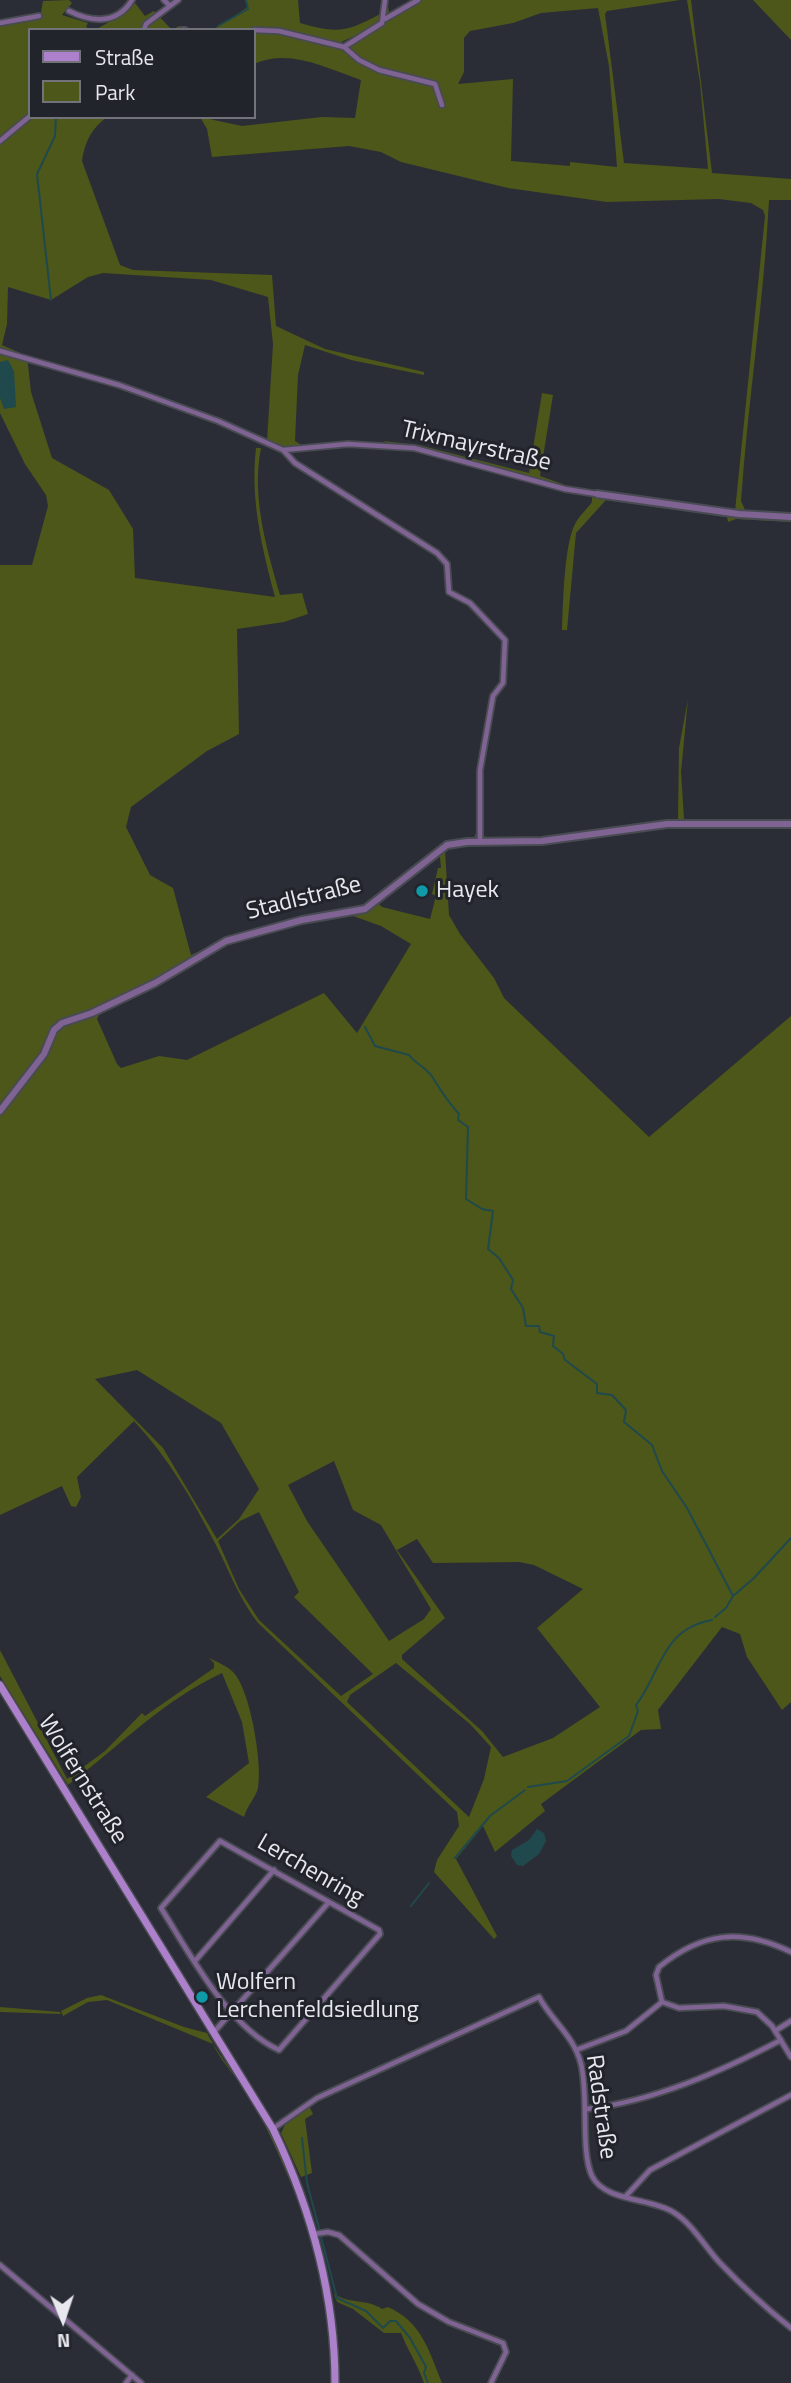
<!DOCTYPE html>
<html>
<head>
<meta charset="utf-8">
<style>
	body { margin:0 }
	#map { position:relative; width:791px; height:2383px; overflow:hidden; background:#2b2d36; font-family:"Titillium Web",sans-serif }
	canvas { display:block }
	.legend { position:absolute; left:28px; top:28px; width:228px; height:91px; box-sizing:border-box; background:#22242c; border:2px solid #71727a; margin:0; padding:9px 12px; list-style:none; font-size:21px; color:#e7e8ee }
	.legend li { display:flex; align-items:center; gap:14px; height:35px }
	.legend b { width:35px; border:2px solid #71727a }
	.north { position:absolute; left:28px; top:2285px; width:70px; height:70px; -webkit-text-stroke:5px #22242c; paint-order:stroke; rotate:178deg; font-size:19px; font-weight:700; line-height:28px; text-align:center; color:#e7e8ee }
	.north::after { content:''; display:block; margin:auto; width:24px; height:32px; background:#e7e8ee; clip-path:polygon(50% 0,100% 100%,50% 72%,0 100%) }
</style>
</head>
<body>
<div id="map">
<canvas width="791" height="2383"></canvas>
<ul class="legend">
<li><b style="height:9px;background:#ad80cc"></b>Straße</li>
<li><b style="height:19px;background:#4c5719"></b>Park</li>
</ul>
<div class="north">N</div>
</div>
<script>
const g = document.querySelector('canvas').getContext('2d');
g.lineJoin = 'round';
function fill(path, color) { g.fillStyle = color; g.fill(path, 'evenodd'); }
function stroke(path, color, width, dash) { g.strokeStyle = color; g.lineWidth = width; g.lineCap = dash ? 'butt' : 'round'; g.setLineDash(dash || []); g.stroke(path); }
function write(font, color, halo, rows, align = 'center') {
  g.font = font + ' "Titillium Web",sans-serif'; g.lineWidth = 6; g.setLineDash([]); g.textBaseline = 'middle'; g.strokeStyle = halo; g.fillStyle = color; for (const [text, x, y, turn = 0] of rows) {
    g.save(); g.translate(x, y); g.rotate((+turn || 0) * Math.PI / 180); g.textAlign = isNaN(turn) ? turn : align; if (halo) g.strokeText(text, 0, 0); g.fillText(text, 0, 0); g.restore();
  }
}
fill(new Path2D(`
	M69,0L72,3L62,15L88,23L86,27L91,30H30V112L0,137V25L40,18L43,1Z
	M245,0H298L300,23C338,34 347,32 382,13L383,0H387L389,12L382,13L381,21L374,27L339,43L276,29L216,28L248,7Z
	M414,0H680L607,11L605,14L624,163L708,169L700,83L687,0H691L712,173L791,179V200H769C764,301 748,400 741,501L745,510L791,515V522L736,519L728,522L727,517L606,500L576,533L567,630H562C563,604 564,545 575,524C579,516 587,509 592,502V492C535,483 480,461 424,448C412,445 393,447 383,441L419,445L529,473L542,393L553,395L540,476L568,486L735,511L765,216L763,210L751,203L719,199L607,202L508,188L401,162L381,152L349,146L212,157L207,129L200,117L242,126L322,117L355,118L361,80C326,68 289,48 254,64L255,31H272L336,46L345,52L348,46L392,19L393,13ZM598,8L609,66L617,167L570,162V166L511,161L513,79L458,84L464,72V38L470,31L513,23L541,13Z
	M753,0H791V40Z
	M135,3L145,16L154,11L172,30L179,26L187,30H95L125,13Z
	M31,117H107C91,129 85,142 82,161L120,265L133,270L272,275L276,326L325,349L424,372V375L351,360L305,345L298,375L295,441L303,446L286,448L267,441L273,344L268,297L211,280L103,273L88,277L51,300L8,287L7,324L2,345L27,356L31,392L52,458L109,490L133,529L135,578L275,597C262,548 250,499 256,448H261C251,497 267,549 280,595L302,593L308,614L284,622L237,629L239,734L207,751L131,807L126,827L150,875L173,888L191,955L240,933L313,915L351,910L378,897V903L382,907L430,919L436,896L432,894L438,868H441L439,846L474,838L479,825L477,779L493,689L496,697L481,781L484,835L488,841L533,839L678,820L679,748L688,699L681,772L684,819L791,821L674,826L540,844L460,845L445,851L449,915L460,934L494,978L504,998L649,1137L791,1016V1702L782,1710L747,1657L740,1634L722,1627L658,1710L661,1729L641,1730L541,1804L545,1811L495,1852L483,1826L456,1859L497,1936L494,1939L434,1872L437,1860L459,1826L457,1812L258,1623C240,1600 230,1573 217,1547C194,1502 168,1457 134,1421L77,1477L81,1497L76,1507L71,1506L62,1486L0,1515V565H32L48,506L46,495L25,464L0,413V145ZM353,916L381,926L411,944L357,1033L324,993L187,1060L159,1056L121,1068L117,1064L97,1019L100,1013L166,980L230,942L311,922ZM137,1370L221,1423L259,1489L239,1519L217,1539L163,1448L95,1379ZM334,1461L353,1510L381,1525L431,1609L424,1619L389,1641L307,1521L288,1485ZM259,1512L299,1592L294,1597L373,1674L341,1696L259,1620L239,1589L218,1541L240,1521ZM417,1539L433,1563L519,1562L534,1565L583,1589L537,1628L600,1707L553,1738L503,1757L482,1731L402,1659V1655L445,1618L397,1550ZM396,1663L470,1724L491,1747L484,1779L469,1817L347,1702L350,1695Z
	M0,1650L67,1779L105,1751L142,1713L145,1716L214,1668V1663L209,1658C217,1662 227,1666 233,1672C250,1688 263,1765 258,1788C256,1797 247,1806 244,1817L206,1797L249,1763L242,1722L222,1673C162,1701 121,1745 68,1785L0,1676Z
	M101,1995L184,2027L207,2033C227,2071 294,2149 294,2190C279,2156 265,2120 243,2088C233,2073 221,2061 213,2044L107,2000L88,2002L63,2016L61,2011L87,1998Z
	M0,2007L60,2012L61,2014L0,2012Z
	M309,2106L313,2114L305,2119L312,2173L301,2177L281,2133L285,2125Z
	M334,2294C349,2304 368,2299 382,2309L388,2307C422,2322 429,2351 442,2383H424C418,2365 408,2351 401,2333H384L353,2309L337,2302Z`), '#4c5719');
fill(new Path2D(`
	M8,360L14,371L16,407L4,409L0,398V362Z
	M537,1829L544,1833L546,1841L539,1854L523,1866L517,1865L511,1856L512,1850L529,1840Z`), '#20494e');
stroke(new Path2D(`
	M218,26L248,9L246,0
	M51,300L37,174L55,136L56,117
	M365,1027L375,1046L409,1055C416,1064 428,1069 433,1078C441,1091 448,1102 459,1114L458,1120L468,1127L466,1199L482,1209L493,1211L488,1249L499,1258L513,1280L511,1289L523,1308L526,1326H539L540,1332L554,1336L553,1346L563,1354L565,1360L597,1384V1393L612,1395L626,1410L624,1422L652,1445L662,1471L687,1508L733,1596L726,1608L715,1617
	M733,1596L754,1578L791,1538
	M528,1787L567,1781L629,1736L638,1711L636,1705C661,1673 661,1629 712,1620
	M455,1858L490,1816L525,1790
	M411,1906L429,1883
	M302,2138L307,2183L319,2228
	M321,2237L337,2298L366,2311L383,2328L390,2321H396L410,2338L426,2367L424,2373L428,2383`), '#20494e', 2);
const minor = new Path2D(`
	M164,0L170,6
	M69,11C91,22 117,25 132,0
	M385,19L418,0
	M0,23L39,16
	M144,30L146,24L178,0
	M182,30H185
	M254,30L279,31L344,47L359,60L379,70L435,84L442,105
	M344,47L382,23L385,0
	M0,141L30,116
	M0,351L119,385L218,421L283,450L348,444L414,448L565,489L597,494
	M284,451L295,463L437,553L447,564L449,592L470,603L505,640L503,683L493,696L480,770V842
	M220,1841L379,1930L380,1934L279,2050C228,2027 190,1954 161,1908Z
	M195,1961L274,1870
	M662,2002L656,1975L659,1967C702,1932 741,1928 791,1952
	M775,2031L791,2021
	M214,2032L329,1902
	M576,2050L626,2031L662,2002L679,2008L724,2006L757,2012L772,2026L791,2057
	M587,2109C654,2101 720,2072 781,2040
	M274,2128L317,2098L539,1997C552,2021 574,2036 581,2064C589,2096 580,2150 592,2176C605,2202 652,2198 673,2212C692,2223 705,2247 720,2263C742,2286 766,2308 791,2328
	M625,2197L650,2170L791,2095
	M314,2234L328,2232L339,2235L418,2304L449,2322L503,2343L506,2352L491,2383
	M0,2265L141,2383
	M126,2383L132,2375`);
const tertiary = new Path2D(`
	M597,494L739,514L791,517
	M0,1111L44,1054L54,1030L62,1023L92,1013L155,983L226,941L302,920L365,909L447,845L467,842L542,841L667,824H791`);
const secondary = new Path2D(`
	M0,1685L273,2129C311,2209 335,2293 335,2383`);
stroke(minor, '#494b53', 8);
stroke(tertiary, '#494b53', 10);
stroke(secondary, '#494b53', 10);
stroke(minor, '#7f6393', 4.5);
stroke(tertiary, '#7f6393', 6);
stroke(secondary, '#ad80cc', 7);
for (const [x, y, r, color] of [
	[422,891,7,"#0f9aa8"],
	[202,1997,7,"#0f9aa8"]
]) { const dot = new Path2D(); dot.arc(x, y, r, 0, 2 * Math.PI); g.fillStyle = color; g.fill(dot); stroke(dot, '#22242c', 2.5); }
write('24px', '#e7e8ee', '#22242c', [
	["Trixmayrstraße",476,447,13],
	["Stadlstraße",304,899,-14],
	["Wolfernstraße",82,1780,58],
	["Lerchenring",310,1871,30],
	["Radstraße",600,2107,82]
]);
write('24px', '#e7e8ee', '#22242c', [
	["Hayek",436,891],
	["Wolfern",216,1983],
	["Lerchenfeldsiedlung",216,2011]
], 'left');
</script>
</body>
</html>
